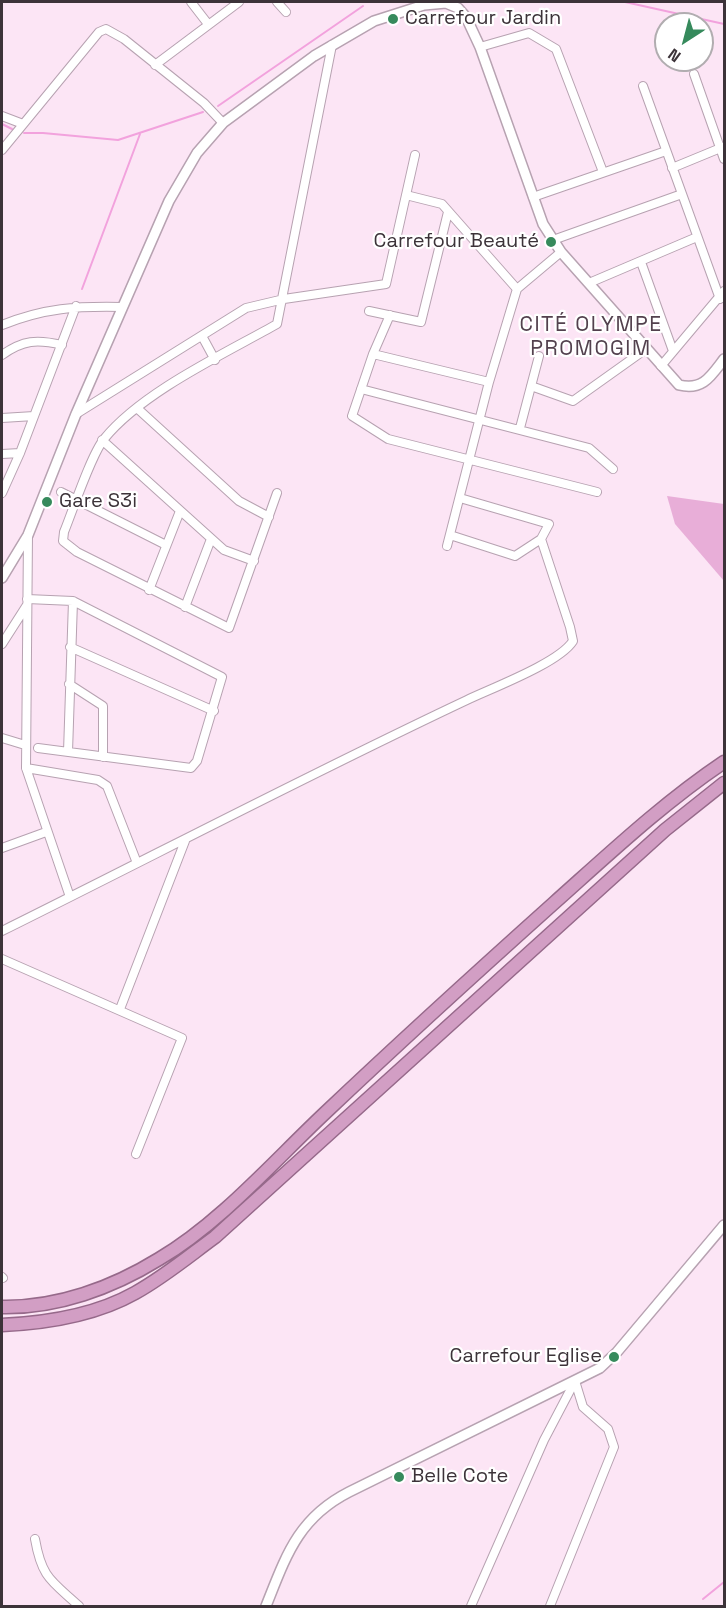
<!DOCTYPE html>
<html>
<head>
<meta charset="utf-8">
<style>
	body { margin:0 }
	#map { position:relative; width:726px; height:1608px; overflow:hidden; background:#fce5f5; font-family:"Space Grotesk",sans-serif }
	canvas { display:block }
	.frame { position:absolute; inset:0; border:3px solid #3c3339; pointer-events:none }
	.north { position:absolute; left:654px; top:12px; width:60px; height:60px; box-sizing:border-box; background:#fff; border:2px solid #b1adb0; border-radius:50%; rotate:216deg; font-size:16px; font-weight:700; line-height:24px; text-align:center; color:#3c3339 }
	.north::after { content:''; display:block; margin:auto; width:21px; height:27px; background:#368a5c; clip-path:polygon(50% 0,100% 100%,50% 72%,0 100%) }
</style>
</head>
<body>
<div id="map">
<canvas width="726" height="1608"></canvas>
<div class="frame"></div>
<div class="north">N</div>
</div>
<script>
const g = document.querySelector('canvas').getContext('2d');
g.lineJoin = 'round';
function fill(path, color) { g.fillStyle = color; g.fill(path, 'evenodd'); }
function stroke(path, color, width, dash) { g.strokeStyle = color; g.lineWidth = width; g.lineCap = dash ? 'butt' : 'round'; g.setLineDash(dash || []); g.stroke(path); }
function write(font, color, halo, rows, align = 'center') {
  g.font = font + ' "Space Grotesk",sans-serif'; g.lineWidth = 4.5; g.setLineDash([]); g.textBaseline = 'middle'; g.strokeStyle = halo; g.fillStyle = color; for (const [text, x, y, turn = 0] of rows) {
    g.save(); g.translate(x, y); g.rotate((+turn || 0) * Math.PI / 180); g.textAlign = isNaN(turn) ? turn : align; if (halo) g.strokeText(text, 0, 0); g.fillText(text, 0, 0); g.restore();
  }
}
fill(new Path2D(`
	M667,496L724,504V581L675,524Z`), '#e8aed8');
stroke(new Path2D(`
	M369,2H370
	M625,2L724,24
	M218,106L363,6
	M2,124L12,129
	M24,133H43L118,140L203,112
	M82,289L140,134
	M703,1599L724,1582`), '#f2a2dd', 2);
const minor = new Path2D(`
	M191,2L208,24
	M277,2L286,12
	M480,47L529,33L556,49L603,172
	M155,65L239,2
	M694,74L724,159
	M643,86L720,299
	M2,116L23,124
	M2,150L99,32L106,29L124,39L204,103L223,123
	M672,168L723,147
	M406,195L442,204L517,289
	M533,197L666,151
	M553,240L682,194
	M641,262L673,351
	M589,283L697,237
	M369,311L421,322L448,212
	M390,315L373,354L352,416L388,439L597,492
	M2,325C44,308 77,306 122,307
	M202,336L215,360
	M373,354L489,382
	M2,355C23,340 37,339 62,345
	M661,366L724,291
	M531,386L573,401L646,349
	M361,389L589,448L613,469
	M138,409L239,501L269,517
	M76,414L246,308L284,299L386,284L415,155
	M2,418L34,416
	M520,428L539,356
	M102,440L224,550L254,561
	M2,454L20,453
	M61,492L166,545
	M2,493L20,453L76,306
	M277,493L229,628L77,552L63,541L64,532C73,510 91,455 104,439C142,392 224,354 277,324L332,45
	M28,535L26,768L70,897
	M450,535L515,556L541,539L549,524L460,498
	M447,546L489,382L517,289L561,252
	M149,590L180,511
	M27,599L73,601L222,677L197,761L191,768L38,748
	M185,607L211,539
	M2,644L27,605
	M70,647L214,711
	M69,684L103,706V757
	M2,738L25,745
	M68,752L73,601
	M26,768L98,780L107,786L137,863
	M2,848L46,832
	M2,931C157,854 310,774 467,700C492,688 559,663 573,641L570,627L541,539
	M2,959L182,1038L136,1154
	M120,1009L185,841
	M2,1277L3,1278
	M35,1539C42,1579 52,1581 79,1606
	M471,1606L544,1440L575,1381
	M550,1606L614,1447L608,1429L583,1407L575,1381`);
const tertiary = new Path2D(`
	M2,578L28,535L76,414L169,201L197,153L223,123L314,56L374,21L424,5L446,3L458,8L466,17L480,47L543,224L561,252L679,385C703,391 711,376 724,359
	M266,1606C286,1556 298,1518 349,1492L600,1368L617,1352L724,1225`);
const trunk = new Path2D(`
	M2,1307C57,1308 112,1288 159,1259C220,1223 273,1162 325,1113C400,1042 477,972 554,903C609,854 663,803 724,762
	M2,1325C46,1323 96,1315 135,1293C164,1277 189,1256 215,1237L665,830L724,783`);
stroke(minor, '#b7a2b1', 10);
stroke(tertiary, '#b7a2b1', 12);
stroke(trunk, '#96698a', 15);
stroke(minor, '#fff', 8);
stroke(tertiary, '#fff', 9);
stroke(trunk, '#d29ec4', 12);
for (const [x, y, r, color] of [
	[393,19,6,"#368a5c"],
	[551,242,6,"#368a5c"],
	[47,502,6,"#368a5c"],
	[614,1357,6,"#368a5c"],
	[399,1477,6,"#368a5c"]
]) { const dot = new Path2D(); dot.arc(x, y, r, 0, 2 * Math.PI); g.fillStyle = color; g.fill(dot); stroke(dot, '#fff', 2); }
write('20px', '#3c3339', '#fff', [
	["Carrefour Jardin",405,19],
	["Carrefour Beauté",539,242,"right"],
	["Gare S3i",59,502],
	["Carrefour Eglise",602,1357,"right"],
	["Belle Cote",411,1477]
], 'left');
g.letterSpacing = '1.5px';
write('21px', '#53414e', '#fff', [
	["CITÉ OLYMPE",591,325],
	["PROMOGIM",591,349]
]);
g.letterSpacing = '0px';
</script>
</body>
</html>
